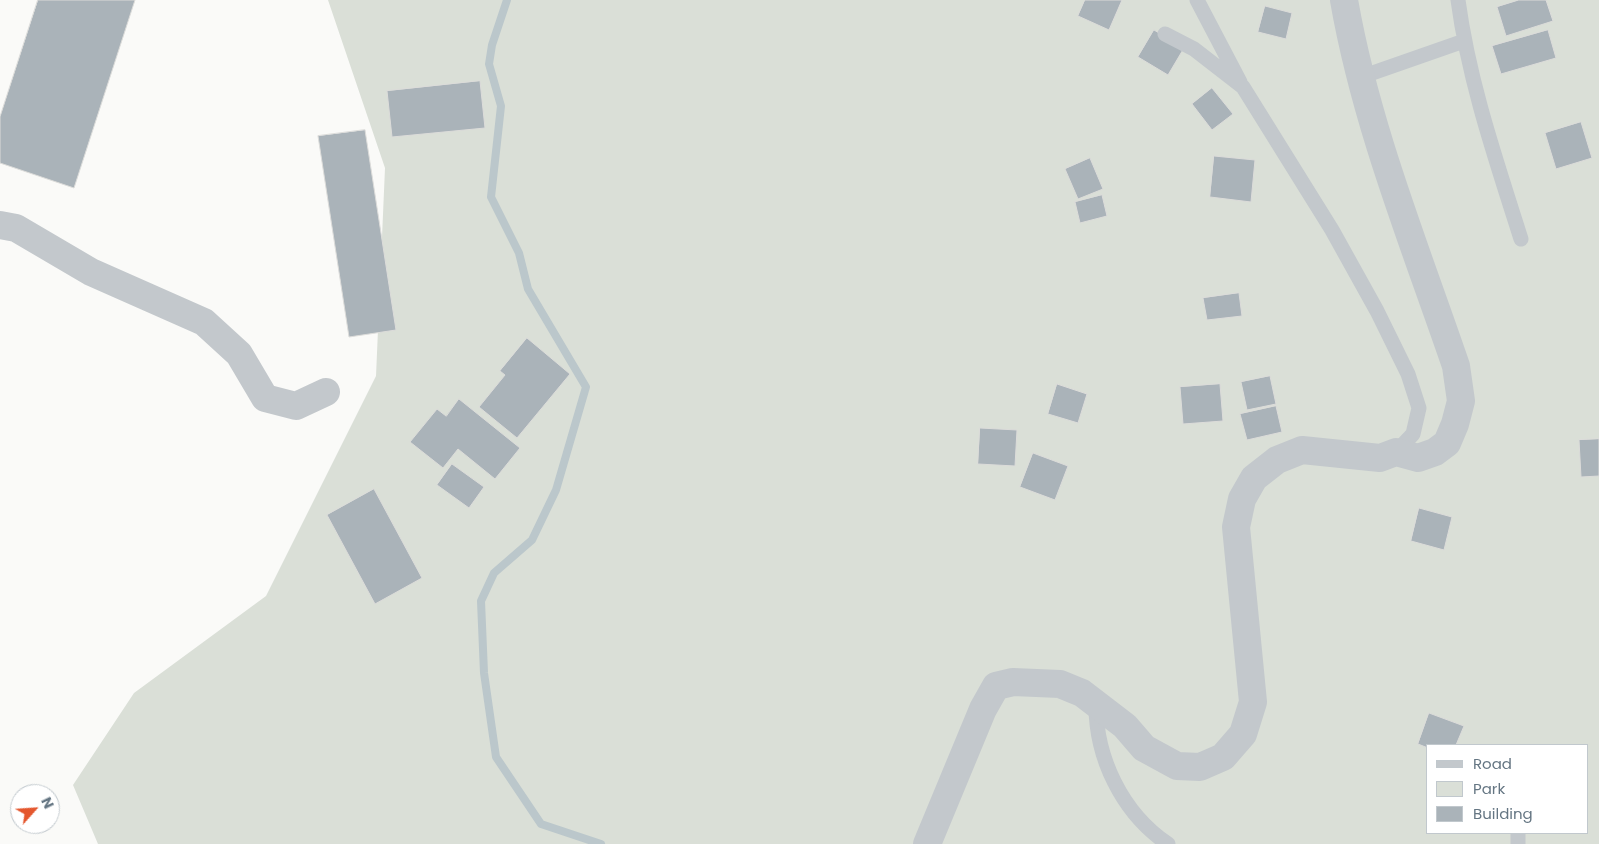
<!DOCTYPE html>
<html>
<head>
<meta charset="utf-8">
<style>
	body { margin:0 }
	#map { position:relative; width:1599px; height:844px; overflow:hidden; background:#fafaf8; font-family:Poppins,sans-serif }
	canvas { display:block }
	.legend { position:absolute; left:1426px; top:744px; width:162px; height:90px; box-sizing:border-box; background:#fff; border:1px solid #c1c8cd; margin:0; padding:6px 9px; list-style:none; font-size:15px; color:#657683 }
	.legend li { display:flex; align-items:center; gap:10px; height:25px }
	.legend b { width:25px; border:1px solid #c1c8cd }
	.north { position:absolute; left:10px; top:784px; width:50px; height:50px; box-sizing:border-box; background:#fff; border:1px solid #c1c8cd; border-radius:50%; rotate:64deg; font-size:14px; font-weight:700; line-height:20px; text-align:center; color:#657683 }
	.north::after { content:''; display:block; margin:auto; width:18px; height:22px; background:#e4572e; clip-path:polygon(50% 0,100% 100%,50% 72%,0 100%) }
</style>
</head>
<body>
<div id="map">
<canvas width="1599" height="844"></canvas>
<ul class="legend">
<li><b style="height:6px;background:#c3c8cc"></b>Road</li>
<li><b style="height:14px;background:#dadfd7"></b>Park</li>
<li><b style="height:14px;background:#aab3b9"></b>Building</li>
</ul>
<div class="north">N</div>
</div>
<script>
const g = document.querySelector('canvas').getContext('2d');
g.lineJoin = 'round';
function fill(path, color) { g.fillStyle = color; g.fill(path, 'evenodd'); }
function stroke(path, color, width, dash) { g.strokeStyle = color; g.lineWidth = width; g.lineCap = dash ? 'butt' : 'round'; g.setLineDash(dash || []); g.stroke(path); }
fill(new Path2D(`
	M328,0H1599V844H98L73,785L134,693L266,596L376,376L385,168ZM1428,745H1588V833H1428Z`), '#dadfd7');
stroke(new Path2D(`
	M507,0L492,45L489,64L501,106L491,197L519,253L528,289L586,387L556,490L532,540L494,573L481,601L484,673L496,757L541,824L601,844`), '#bbc7cb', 8);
const building = new Path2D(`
	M38,0H135L74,188L0,163V117Z
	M1085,0H1122L1109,30L1078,16Z
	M1519,0H1546L1553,21L1506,36L1497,7Z
	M1265,6L1292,13L1286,39L1258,32Z
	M1154,30L1184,48L1168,75L1138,57Z
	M1548,30L1556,58L1501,74L1492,46Z
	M480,81L485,128L392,137L387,91Z
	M1212,88L1233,114L1212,130L1192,104Z
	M1581,122L1592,158L1556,169L1545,133Z
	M365,130L396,330L349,337L318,136Z
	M1214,156L1255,160L1251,202L1210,197Z
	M1090,158L1103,189L1078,199L1065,169Z
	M1102,195L1107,216L1080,223L1075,202Z
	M1239,293L1242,316L1207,320L1203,298Z
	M527,338L570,374L517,438L479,407L505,375L500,371Z
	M1270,376L1276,404L1247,410L1241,382Z
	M1057,384L1087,394L1078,423L1048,414Z
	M1220,384L1223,421L1183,424L1180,387Z
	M459,399L520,448L495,479L458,449L443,468L410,442L437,409L446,416Z
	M1276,406L1282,432L1247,440L1240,414Z
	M980,428L1017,430L1015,466L978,464Z
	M1599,439V476L1581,477L1579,440Z
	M1033,453L1068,466L1055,500L1020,487Z
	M452,464L484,487L469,508L437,485Z
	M374,489L422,578L375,604L327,515Z
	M1419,508L1452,517L1444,550L1411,541Z
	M1429,713L1464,726L1456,745H1428V748L1418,744Z`);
fill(building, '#aab3b9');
stroke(building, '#dcdcda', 1);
stroke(new Path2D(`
	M1197,0L1240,82
	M1458,0C1469,82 1496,160 1521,239
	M1165,34L1194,49L1243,87L1332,230L1377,311L1408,374L1419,408L1413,434L1396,452
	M1361,77L1464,41
	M1096,702C1095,757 1122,813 1168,844
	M1518,833V844`), '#c3c8cc', 15);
stroke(new Path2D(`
	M0,225L16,228L91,272L204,322L239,354L265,398L296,406L326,392
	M927,844L983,709L996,686L1013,682L1060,684L1082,693L1125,726L1144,748L1177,766L1200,767L1223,757L1243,734L1253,702L1236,527L1242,499L1254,478L1277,460L1302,450L1380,458L1396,452L1418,458L1435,452L1447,443L1455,424L1461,401L1456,366C1415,246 1366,126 1344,0`), '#c3c8cc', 28);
</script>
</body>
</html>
